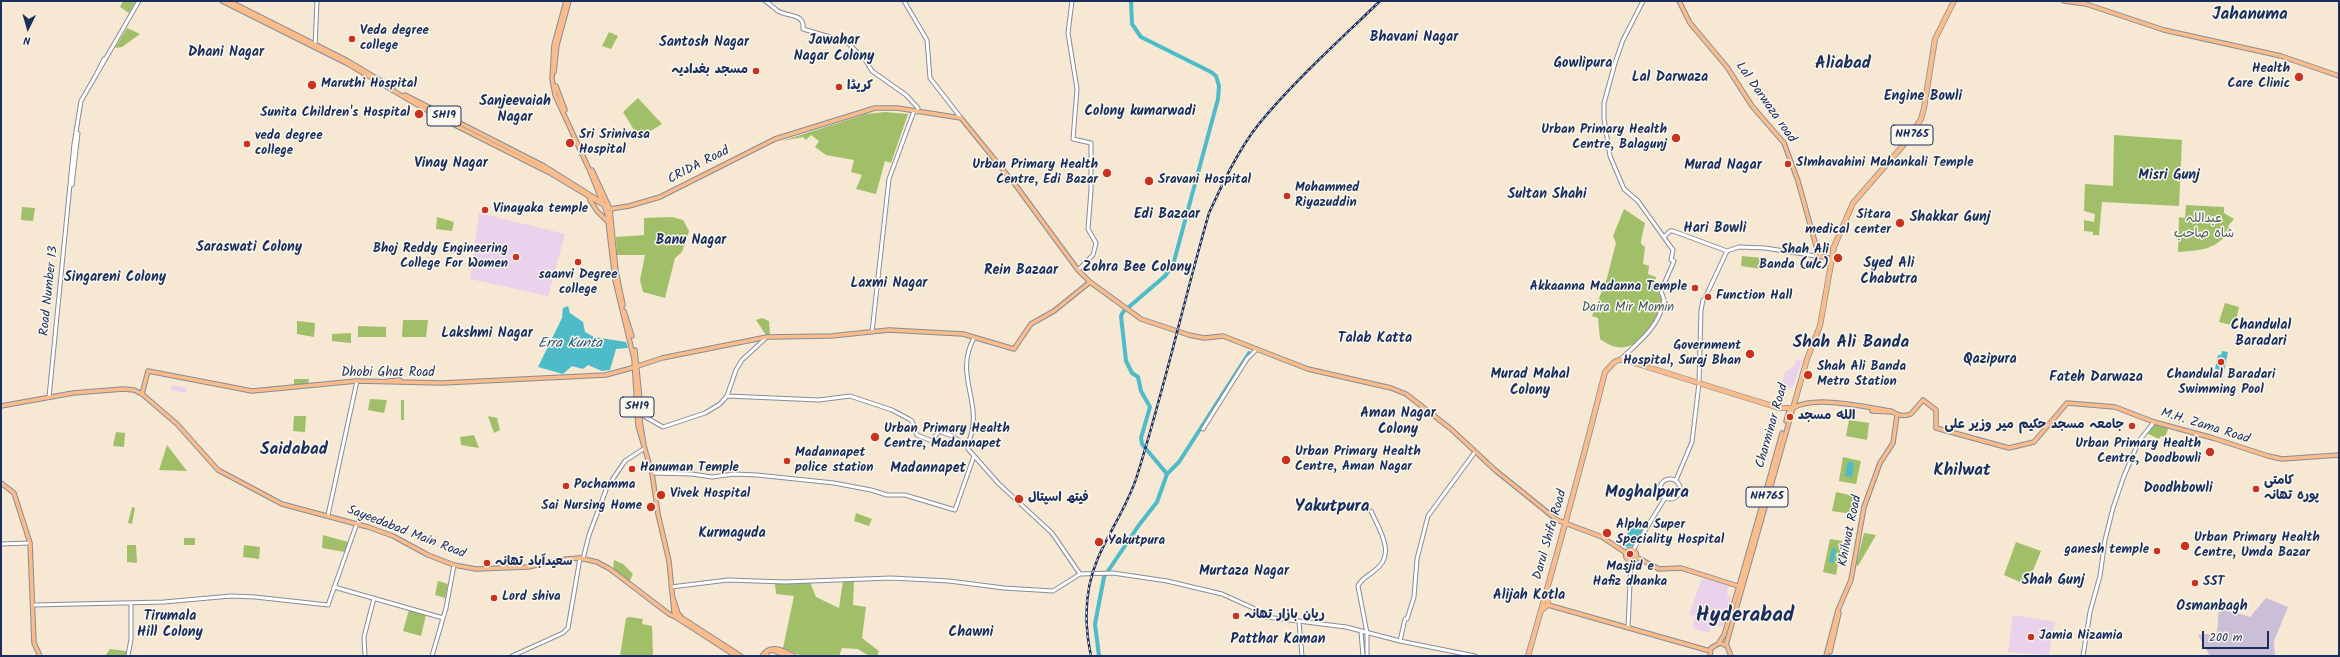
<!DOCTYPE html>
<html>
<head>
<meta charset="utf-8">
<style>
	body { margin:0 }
	#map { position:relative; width:2340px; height:657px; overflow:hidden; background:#f6e8d2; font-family:Kalam,sans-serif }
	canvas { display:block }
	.frame { position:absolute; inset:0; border:2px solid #1b2f5e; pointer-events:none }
	.north { position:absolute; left:8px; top:8px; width:40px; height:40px; -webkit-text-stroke:3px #fbf7ec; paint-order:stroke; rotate:185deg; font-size:11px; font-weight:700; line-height:16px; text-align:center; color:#1b2f5e }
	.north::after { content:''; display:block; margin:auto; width:14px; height:18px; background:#1b2f5e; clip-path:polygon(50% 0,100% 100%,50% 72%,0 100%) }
	.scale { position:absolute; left:2202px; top:631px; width:67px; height:18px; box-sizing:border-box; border:2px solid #1b2f5e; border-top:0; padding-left:5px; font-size:12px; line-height:14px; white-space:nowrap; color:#1b2f5e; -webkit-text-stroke:3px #fbf7ec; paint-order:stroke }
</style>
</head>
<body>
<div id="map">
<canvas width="2340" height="657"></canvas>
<div class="frame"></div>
<div class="north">N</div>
<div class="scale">200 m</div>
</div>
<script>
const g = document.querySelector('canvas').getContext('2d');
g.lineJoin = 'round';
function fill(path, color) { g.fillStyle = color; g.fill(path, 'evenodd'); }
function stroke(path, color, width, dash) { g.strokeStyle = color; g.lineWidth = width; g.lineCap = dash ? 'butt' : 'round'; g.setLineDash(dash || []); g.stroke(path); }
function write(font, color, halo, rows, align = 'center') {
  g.font = font + ' Kalam,"Playpen Sans Arabic",sans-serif'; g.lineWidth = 3; g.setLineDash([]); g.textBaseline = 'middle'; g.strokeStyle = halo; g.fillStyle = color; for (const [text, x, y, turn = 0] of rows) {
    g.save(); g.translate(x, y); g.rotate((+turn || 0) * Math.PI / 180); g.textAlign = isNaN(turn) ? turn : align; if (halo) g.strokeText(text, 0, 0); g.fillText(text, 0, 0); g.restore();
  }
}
fill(new Path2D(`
	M479,213L565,234L548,296L470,279Z
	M1796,360H1802L1793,387L1784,389L1783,379L1785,372L1794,366Z
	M172,385L187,388L186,393L171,390Z
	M1702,578L1728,586L1727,595L1731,597L1723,627L1712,625L1709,633L1692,628L1695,617L1689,614Z
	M2013,615L2055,622L2049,655L2008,652Z`), '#ead1ec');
fill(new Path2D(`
	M2266,598L2288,607L2274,641L2275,656H2210L2198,635L2217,633L2219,607L2250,617Z`), '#cabfd6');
fill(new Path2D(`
	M123,1H136L129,13L120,7Z
	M127,28L140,34L122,47L115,48Z
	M609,32L618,36L611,49L602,46Z
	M638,98L662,124L639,138L623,112Z
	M885,112L908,114L891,163L885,161L876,194L856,189L862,175L851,172L854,160L826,155L815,147L819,141L811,135L806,140L803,137L782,141L866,114Z
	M2114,135L2182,140L2179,206L2102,202L2099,235H2093V232L2084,231V220L2094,222L2095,214L2084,211L2085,184L2113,186Z
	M2186,205L2224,207V213L2234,219L2228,226L2231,230C2215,250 2203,250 2178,252L2179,217L2185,218Z
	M22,207L35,208L33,221L21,220Z
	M1624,209L1645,223L1641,241V244L1645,247L1643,264L1649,266L1648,274L1656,277L1653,290L1658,292L1662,300C1654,328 1633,364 1600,339L1598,318L1592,316L1607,278L1616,243L1613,236Z
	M437,217L454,222L452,231L436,229Z
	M672,217L683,220L689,231L682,252L675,258L665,298L643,292L640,280L645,255H617L616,237L644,235V218Z
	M1742,256L1762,258L1761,269L1741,266Z
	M2225,303L2239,307L2235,326L2219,322Z
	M762,318L769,321L770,334L766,335L756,320Z
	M403,320H428L426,337H402Z
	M297,321L315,323L314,337L297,334Z
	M358,326L386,327V337H358Z
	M351,333V343L332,341V334Z
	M294,379H309L308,384L294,385Z
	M370,399L387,400L384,413L368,410Z
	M401,400H404V420H401Z
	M294,416H306L305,432L293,431Z
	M488,416L497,418L500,430L494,433Z
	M1849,420L1869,423L1867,440L1846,436Z
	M2155,423L2169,427L2165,437L2161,436L2159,439L2146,433Z
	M116,432L125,433L124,447L113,446Z
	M474,435L479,448L461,445L460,437Z
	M167,445L187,471L159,470Z
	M1843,457L1861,461L1856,484L1839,481Z
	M1836,492L1854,496L1851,514L1832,511Z
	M132,507L135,508L132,524L128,523Z
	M856,513L872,519L869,526L854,521Z
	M1864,533L1876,535L1858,566L1856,565Z
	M323,535L348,542L345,552L322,548Z
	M184,538H195V545H184Z
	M1830,539L1842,541L1836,575L1823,572Z
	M2016,542L2041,551L2027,585L2004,575Z
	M127,545H136L137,563L127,562Z
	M244,545L260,547L259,559L243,557Z
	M614,560L623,564L633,574L629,582L613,570Z
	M438,581L448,584L445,598L435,595Z
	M843,581H854L853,605L866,607L862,638L879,651L877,656H869L858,649L842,648L839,656H802L783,648L794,596L776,594L775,584L810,582L816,597L839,608Z
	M409,610L426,615L421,636L403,631Z
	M630,617L643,619L642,624L652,626L653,656H620L626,618Z
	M110,649L126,651V656H105Z`), '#a0bf68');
fill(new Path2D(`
	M568,306L570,313L583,322L585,332L594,337L626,342L628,348L616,349L610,370L602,371L588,365L583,369L572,366L563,374L538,367L562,318L563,308Z
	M2222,351L2228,352L2224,371L2215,369L2218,355H2221Z
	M1848,461L1854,463L1852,477L1845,476Z
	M1628,522L1643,530L1634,546L1624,547L1627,540Z
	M1832,548H1836L1834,563L1829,562Z`), '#4ebbc8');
stroke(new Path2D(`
	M1131,1L1132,24L1141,37L1211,72L1216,76L1219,86L1218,99L1173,265L1165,276L1123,312L1121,316L1126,361L1132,373L1138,377L1141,391L1150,407L1141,438L1142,444L1167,474
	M1099,656L1095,624L1104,577L1139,525L1157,502L1167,474L1179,462L1249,353`), '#4ebbc8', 4);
const minor = new Path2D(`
	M765,1C770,4 774,8 778,11C788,17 805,13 803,29L847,42L866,61L872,71L906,95L918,108L917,112
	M904,1L927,40L930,78L961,118
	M1072,1L1068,33L1077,89L1073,139L1091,143V190L1088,229L1096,243L1093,255L1078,270
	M315,47L317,1
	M97,73L104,59
	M72,185L78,133
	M1664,237L1670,231H1673L1727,251L1739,247L1765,248L1816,256
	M1705,298L1727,251
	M872,332L889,179L914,111
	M974,338C955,373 979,397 972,431C971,436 969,441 967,446L968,449L999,484L1052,533L1080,574
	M1621,359C1639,341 1659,328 1664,300L1661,291L1674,261L1671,260L1673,250L1638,201L1624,189L1610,156L1604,119V103L1615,63L1623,40L1643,1
	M727,396L819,400L850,396L892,410L909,419L912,421L917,435L932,441L939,431L952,436L967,446
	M49,397L74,144L81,101L139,1
	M640,414L663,427L705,413L720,404L727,396L736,370L742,360L767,337
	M1203,429L1247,359L1257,349
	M652,473L692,474L712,477L734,474L757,475L834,483L871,490L887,495H905L955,510L974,456
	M1660 489a10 10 0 1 1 20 0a10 10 0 1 1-20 0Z
	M1676,480L1692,442L1699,383L1701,310L1703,300
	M606,489L625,461L645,448
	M328,515L357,381
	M1,544L30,543
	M1633,550L1665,498
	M583,559L589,535L606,490
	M334,587L443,618
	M671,587L728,580L785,582L891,578L949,581L1004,588L1053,591L1080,574L1113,573L1167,581L1222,594L1253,608L1266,617L1346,627L1400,641L1475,656
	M33,605L164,602L231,596L255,597L328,605L357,523
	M1299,622L1302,656
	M1628,628L1631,561
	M1361,632L1363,656
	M1400,641L1405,619H1407L1414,597L1417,559L1428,516L1475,452
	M128,656L131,639V603
	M365,656L364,637L374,598
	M432,656L446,608L454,565
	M512,656L563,633L568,628L580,558
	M1367,656V633L1358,586C1361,579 1368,576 1374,571C1397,555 1380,531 1371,511
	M2083,656L2090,612L2100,576L2105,540L2113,508L2124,476L2139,441L2154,422`);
const major = new Path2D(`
	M222,1L346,63L433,114L550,173L610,209L629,206L660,197L775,139L875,108H897L961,118L1017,187L1078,270L1090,282L1141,319L1189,335L1204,338L1223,336L1308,369L1391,388L1406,394L1451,429L1495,470L1557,520L1602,537L1626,553
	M229,1L348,61L393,88
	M566,1L554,45L552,79L555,95L589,169L607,213L615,280L634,359L638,426L652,473L658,514L669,561L674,612L677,618L736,656
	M1679,1L1690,23L1727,67L1752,106L1784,143L1798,181L1818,253
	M2064,1L2086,4L2164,30L2281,56L2339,76
	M554,72L557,45L569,1
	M556,86L565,110
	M405,95L544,166L603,203
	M592,170L610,209L616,271L623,305
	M590,200L597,211L608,222
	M1815.5 255a2.5 2.5 0 1 1 5 0a2.5 2.5 0 1 1-5 0Z
	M1821,256L1831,259
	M624,311L632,336
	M635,350L640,400V421L644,445
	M638,366L662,358L767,337L831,336L889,330L963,334L1014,349L1031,324L1054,311L1090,282
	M388,381L400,380
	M142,394L148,371L252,391L357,381L442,383L606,375L635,367
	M1,406L73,393L123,389L134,390L142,394L177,424L218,470L282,504L368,527L393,536L428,555L454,565L476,569L528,567L566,559L580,558L597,562L610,569L669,614L677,618L679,616
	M1872,411L1893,412
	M1786,421L1790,408
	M1,483L14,493L30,543L34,643L40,656
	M1766,491L1782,433
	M1625.5 555a5.5 5.5 0 1 1 11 0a5.5 5.5 0 1 1-11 0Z
	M1636,557L1659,569L1681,568L1741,587
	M673,598L678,613L682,618L741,656
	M1548,605L1710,651
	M1718,644L1724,635L1739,586L1764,498
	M1726,645L1793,408C1815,395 1865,407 1891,411C1897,415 1904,417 1911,414L1923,400L1936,410V428L2009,448L2034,442L2067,403L2115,407L2154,422L2213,438L2268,456L2282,459L2339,455
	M1830,652L1839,613
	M762,656C770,643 783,650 794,656
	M766,656L768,651L772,650L788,656
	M1710,656L1711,648L1720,643L1727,646L1731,656
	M1826,656L1838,610L1851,580L1864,507L1880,463L1893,443L1897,415`);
const highway = new Path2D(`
	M1833,249L1853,203L1907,141L1921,119L1924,108L1935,39L1954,1
	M1542,610L1548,605V595
	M1528,656C1555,562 1581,468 1605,372C1612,366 1614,358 1625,360L1779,408H1793L1807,359L1820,326L1834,247`);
stroke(minor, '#888c98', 5);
stroke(major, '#888c98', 5.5);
stroke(highway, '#888c98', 6);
stroke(minor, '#fff', 3);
stroke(major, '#f9bc8a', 3.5);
stroke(highway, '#f9bc8a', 4.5);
const rail = new Path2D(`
	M1091,656C1084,623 1084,590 1098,558C1110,530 1128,505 1137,476C1164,390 1184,300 1209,213C1223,183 1237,152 1258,125C1294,81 1339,41 1380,1`);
stroke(rail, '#1b2f5e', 2.5);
stroke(rail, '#fbf7ec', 1, [3]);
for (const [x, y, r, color] of [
	[352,39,4,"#c8321e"],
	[756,71,4,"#c8321e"],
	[2299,77,5,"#c8321e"],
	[312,85,5,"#c8321e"],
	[839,87,4,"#c8321e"],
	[419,114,5,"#c8321e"],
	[1676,138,5,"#c8321e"],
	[570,143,5,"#c8321e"],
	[247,144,4,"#c8321e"],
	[1788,164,4,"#c8321e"],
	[1107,173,5,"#c8321e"],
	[1149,181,5,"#c8321e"],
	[1287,196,4,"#c8321e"],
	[485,210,4,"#c8321e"],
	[1900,223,5,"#c8321e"],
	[516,257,4,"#c8321e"],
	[1838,258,5,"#c8321e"],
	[578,262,4,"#c8321e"],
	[1695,288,4,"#c8321e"],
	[1708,297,4,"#c8321e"],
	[1750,354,5,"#c8321e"],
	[2221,362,4,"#c8321e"],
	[1808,375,5,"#c8321e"],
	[1790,417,4,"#c8321e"],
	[2132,426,4,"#c8321e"],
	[875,437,5,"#c8321e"],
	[2210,452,5,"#c8321e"],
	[1286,460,5,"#c8321e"],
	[787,461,4,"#c8321e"],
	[632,469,4,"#c8321e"],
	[566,486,4,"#c8321e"],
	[2256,489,4,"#c8321e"],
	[661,495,5,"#c8321e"],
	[1019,499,5,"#c8321e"],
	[651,507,5,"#c8321e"],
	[1607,533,5,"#c8321e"],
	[1099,542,5,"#c8321e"],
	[2185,546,5,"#c8321e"],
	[2157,551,4,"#c8321e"],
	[1630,554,4,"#c8321e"],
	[487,563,4,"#c8321e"],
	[2195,583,4,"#c8321e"],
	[494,598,4,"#c8321e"],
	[1236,616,4,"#c8321e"],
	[2031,637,4,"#c8321e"]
]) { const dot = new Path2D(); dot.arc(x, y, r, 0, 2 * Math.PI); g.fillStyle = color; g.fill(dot); stroke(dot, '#fbf7ec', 1.5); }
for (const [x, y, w] of [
	[444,116,34],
	[1912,135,42],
	[637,407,34],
	[1767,497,42]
]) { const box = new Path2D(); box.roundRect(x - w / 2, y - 10, w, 20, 3); g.fillStyle = '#fbf7ec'; g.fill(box); stroke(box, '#1b2f5e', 1); }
write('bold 12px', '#1b2f5e', null, [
	["SH19",444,116],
	["NH765",1912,135],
	["SH19",637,407],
	["NH765",1767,497]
]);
write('bold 13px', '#1b2f5e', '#fbf7ec', [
	["Veda degree",360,32],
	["college",360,47],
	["Health",2290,70,"right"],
	["Care Clinic",2290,85,"right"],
	["مسجد بغدادیہ",748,71,"right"],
	["Maruthi Hospital",321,85],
	["کریڈا",847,87],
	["Sunita Children's Hospital",410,114,"right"],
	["Urban Primary Health",1667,131,"right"],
	["Centre, Balagunj",1667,146,"right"],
	["Sri Srinivasa",579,136],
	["Hospital",579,151],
	["veda degree",255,137],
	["college",255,152],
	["SImhavahini Mahankali Temple",1796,164],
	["Urban Primary Health",1098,166,"right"],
	["Centre, Edi Bazar",1098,181,"right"],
	["Sravani Hospital",1158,181],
	["Mohammed",1295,189],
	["Riyazuddin",1295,204],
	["Vinayaka temple",493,210],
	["Sitara",1891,216,"right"],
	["medical center",1891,231,"right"],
	["Bhoj Reddy Engineering",508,250,"right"],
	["College For Women",508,265,"right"],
	["Shah Ali",1829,251,"right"],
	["Banda (u/c)",1829,266,"right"],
	["saanvi Degree",578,276,"center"],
	["college",578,291,"center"],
	["Akkaanna Madanna Temple",1687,288,"right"],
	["Function Hall",1716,297],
	["Government",1741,347,"right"],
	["Hospital, Suraj Bhan",1741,362,"right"],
	["Shah Ali Banda",1817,368],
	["Metro Station",1817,383],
	["Chandulal Baradari",2221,376,"center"],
	["Swimming Pool",2221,391,"center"],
	["الله مسجد",1798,417],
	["جامعہ مسجد حکیم میر وزیر علی",2124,426,"right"],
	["Urban Primary Health",884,430],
	["Centre, Madannapet",884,445],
	["Urban Primary Health",2201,445,"right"],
	["Centre, Doodbowli",2201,460,"right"],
	["Urban Primary Health",1295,453],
	["Centre, Aman Nagar",1295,468],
	["Madannapet",795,454],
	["police station",795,469],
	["Hanuman Temple",640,469],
	["کامتی",2264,482],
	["پورہ تھانہ",2264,497],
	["Pochamma",574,486],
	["Vivek Hospital",670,495],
	["فیتھ اسپتال",1028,499],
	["Sai Nursing Home",642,507,"right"],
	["Alpha Super",1616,526],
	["Speciality Hospital",1616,541],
	["Urban Primary Health",2194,539],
	["Centre, Umda Bazar",2194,554],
	["Yakutpura",1108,542],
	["ganesh temple",2149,551,"right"],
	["سعیدآباد تھانہ",495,563],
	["Masjid e",1630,568,"center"],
	["Hafiz dhanka",1630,583,"center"],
	["SST",2203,583],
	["Lord shiva",502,598],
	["ریان بازار تھانہ",1244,616],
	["Jamia Nizamia",2039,637]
], 'left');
write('13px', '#1b2f5e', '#fbf7ec', [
	["Lal Darwaza road",1765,103,55],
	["CRIDA Road",699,166,-27],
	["Road Number 13",50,291,-84],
	["Dhobi Ghat Road",388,374],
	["Charminar Road",1773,426,-74],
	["M.H. Zama Road",2205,427,17],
	["Khilwat Road",1851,531,-78],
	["Sayeedabad Main Road",406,533,21],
	["Darul Shifa Road",1551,535,-74]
]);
write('13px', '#435a61', '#fbf7ec', [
	["عبداللہ",2204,220],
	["شاہ صاحب",2204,235],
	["Daira Mir Momin",1628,309]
]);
write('bold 14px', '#1b2f5e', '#fbf7ec', [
	["Bhavani Nagar",1414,39],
	["Jawahar",834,42],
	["Nagar Colony",834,58],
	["Santosh Nagar",704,44],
	["Dhani Nagar",226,54],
	["Gowlipura",1583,65],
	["Lal Darwaza",1670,79],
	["Engine Bowli",1923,98],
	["Sanjeevaiah",515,103],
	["Nagar",515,119],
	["Colony kumarwadi",1140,113],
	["Vinay Nagar",451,165],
	["Murad Nagar",1723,167],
	["Misri Gunj",2169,177],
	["Sultan Shahi",1547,196],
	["Edi Bazaar",1167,216],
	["Shakkar Gunj",1950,219],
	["Hari Bowli",1715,230],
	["Banu Nagar",691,242],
	["Saraswati Colony",249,249],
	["Syed Ali",1889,265],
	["Chabutra",1889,281],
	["Zohra Bee Colony",1137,269],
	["Rein Bazaar",1021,272],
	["Singareni Colony",115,279],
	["Laxmi Nagar",889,285],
	["Chandulal",2261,327],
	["Baradari",2261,343],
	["Lakshmi Nagar",487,335],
	["Talab Katta",1375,340],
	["Qazipura",1990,361],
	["Murad Mahal",1530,376],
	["Colony",1530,392],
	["Fateh Darwaza",2096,379],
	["Aman Nagar",1398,415],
	["Colony",1398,431],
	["Madannapet",928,470],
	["Doodhbowli",2178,490],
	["Kurmaguda",732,535],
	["Murtaza Nagar",1244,573],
	["Shah Gunj",2053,582],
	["Alijah Kotla",1529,597],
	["Osmanbagh",2212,608],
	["Tirumala",170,618],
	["Hill Colony",170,634],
	["Chawni",971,634],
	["Patthar Kaman",1278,641]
]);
write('italic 14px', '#2a597e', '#fbf7ec', [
	["Erra Kunta",570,345]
]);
write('bold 17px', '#1b2f5e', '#fbf7ec', [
	["Jahanuma",2250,16],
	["Aliabad",1843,65],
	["Shah Ali Banda",1851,344],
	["Saidabad",294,451],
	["Khilwat",1962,472],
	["Moghalpura",1647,494],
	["Yakutpura",1332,508]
]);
write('bold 21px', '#1b2f5e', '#fbf7ec', [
	["Hyderabad",1745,617]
]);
</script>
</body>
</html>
